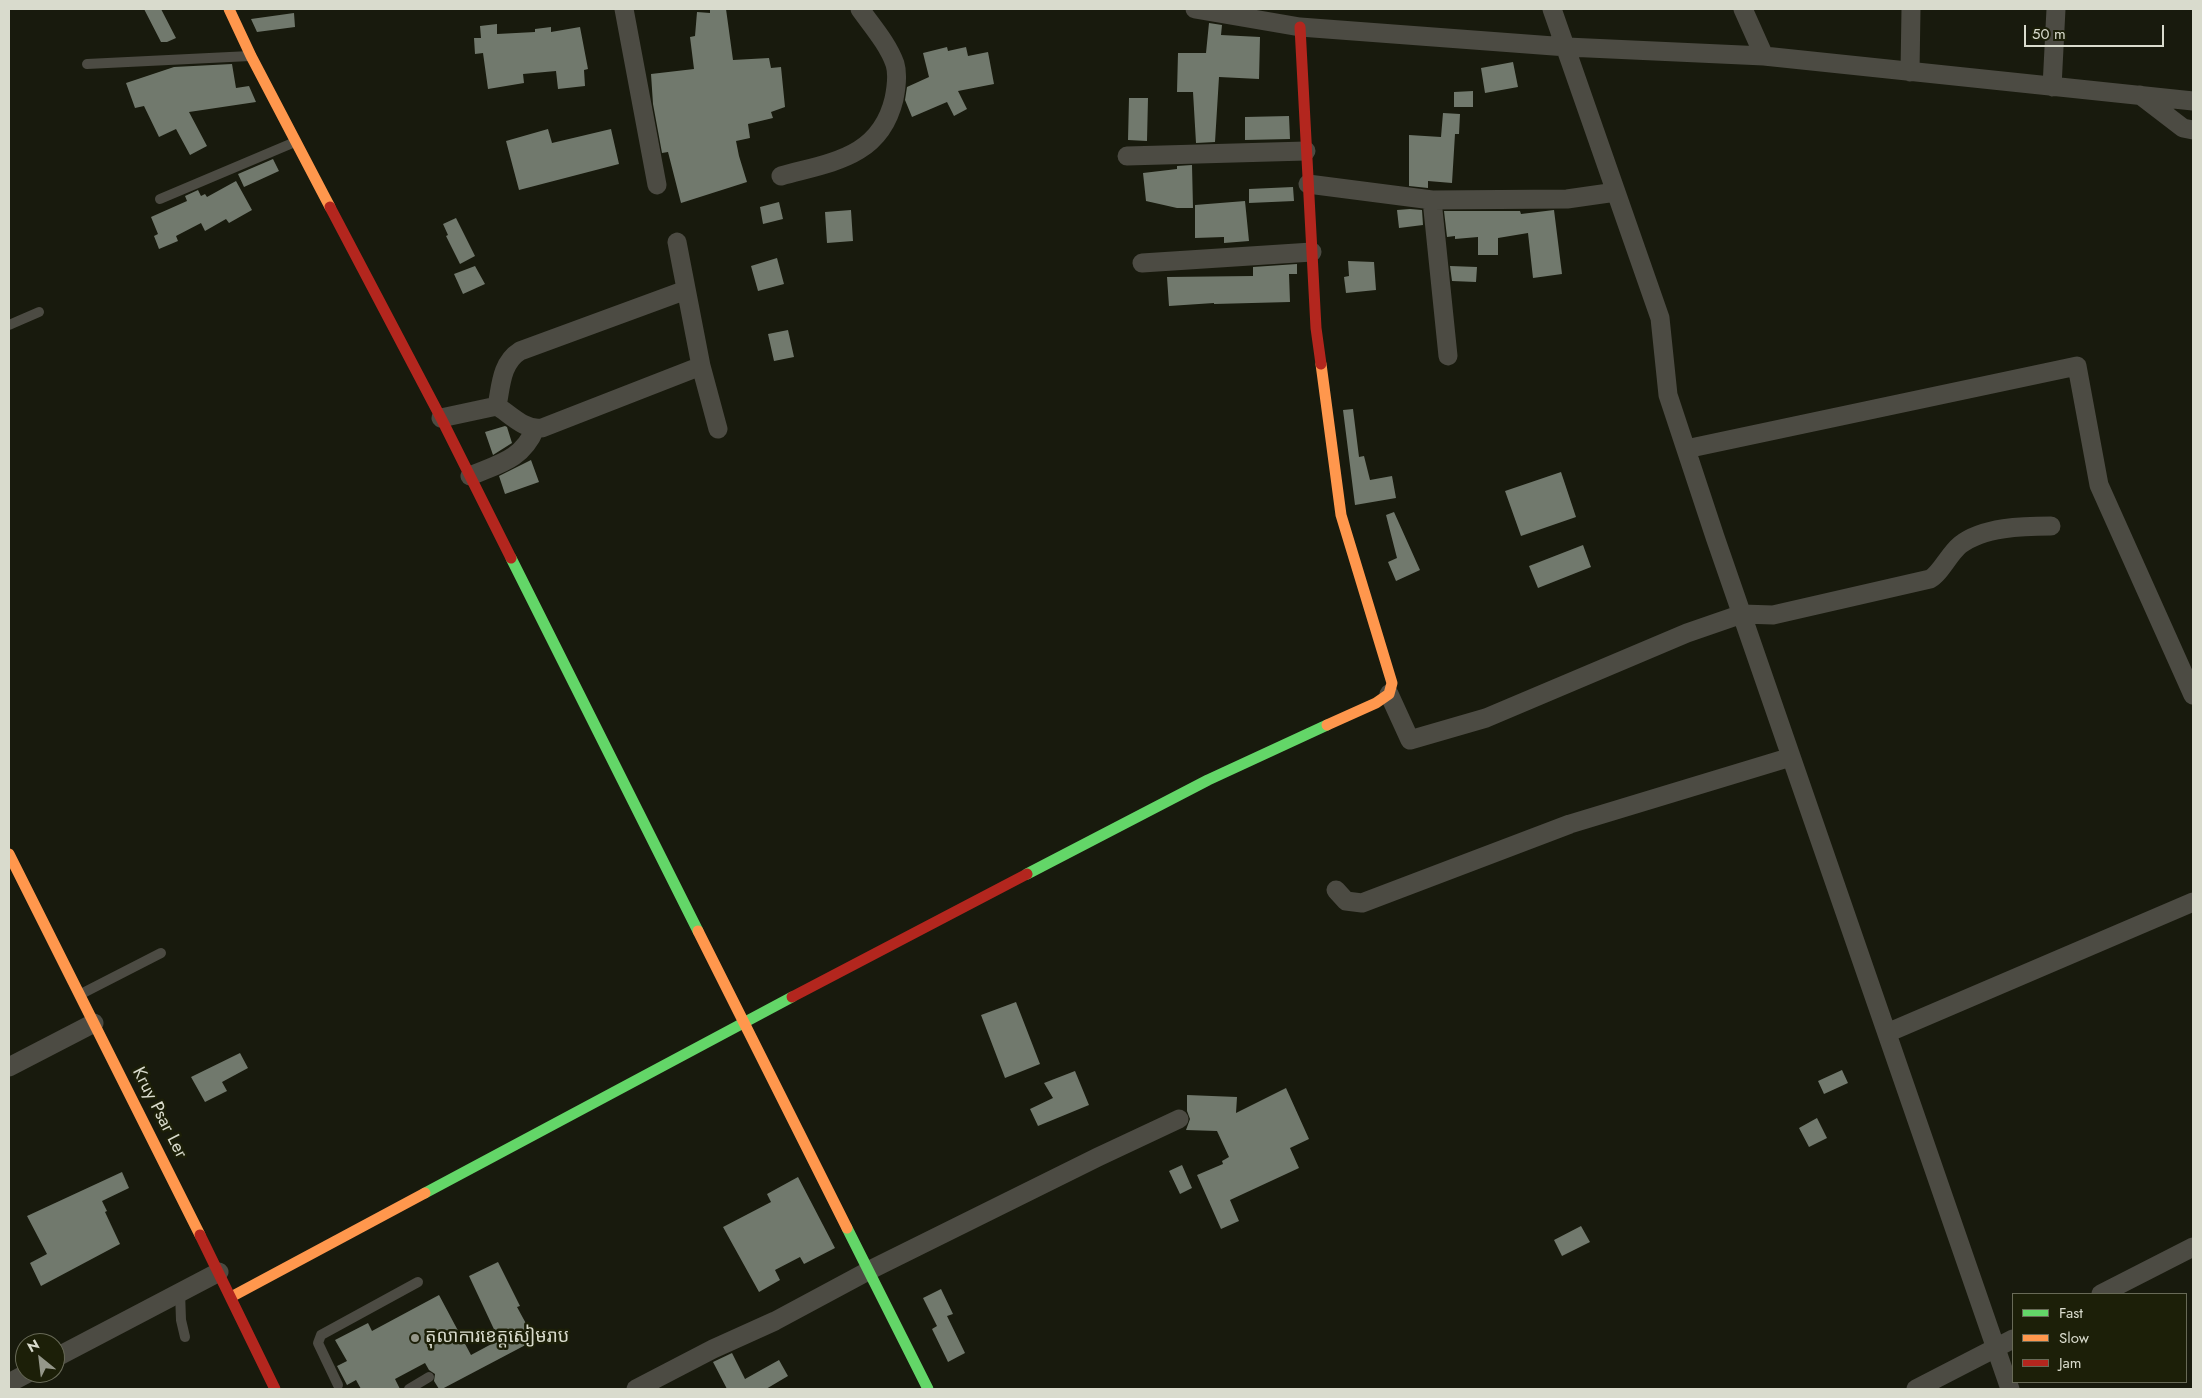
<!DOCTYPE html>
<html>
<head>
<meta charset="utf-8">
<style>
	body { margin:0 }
	#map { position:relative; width:2202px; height:1398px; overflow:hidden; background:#181a0d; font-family:Jost,sans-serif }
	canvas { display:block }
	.frame { position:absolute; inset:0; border:10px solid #d9dbcd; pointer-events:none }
	.legend { position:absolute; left:2012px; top:1293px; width:175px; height:90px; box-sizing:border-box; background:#1c1f08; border:1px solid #686a57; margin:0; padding:6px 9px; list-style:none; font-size:15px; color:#d9dbcd }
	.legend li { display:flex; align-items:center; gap:10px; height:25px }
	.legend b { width:25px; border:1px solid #686a57 }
	.north { position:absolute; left:15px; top:1333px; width:50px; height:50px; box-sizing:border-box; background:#1c1f08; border:1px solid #686a57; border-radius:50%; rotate:331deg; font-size:14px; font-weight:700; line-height:20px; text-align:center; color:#d9dbcd }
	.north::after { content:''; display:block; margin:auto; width:18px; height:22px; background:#95978a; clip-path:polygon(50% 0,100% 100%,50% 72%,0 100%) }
	.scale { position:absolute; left:2024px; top:25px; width:140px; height:22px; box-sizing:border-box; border:2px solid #d9dbcd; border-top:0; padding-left:6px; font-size:15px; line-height:18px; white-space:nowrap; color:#d9dbcd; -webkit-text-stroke:4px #1c1f08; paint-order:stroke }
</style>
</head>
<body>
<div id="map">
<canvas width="2202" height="1398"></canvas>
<div class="frame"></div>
<ul class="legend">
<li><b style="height:6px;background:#63d668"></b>Fast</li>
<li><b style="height:6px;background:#ff974d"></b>Slow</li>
<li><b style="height:6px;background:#b3261e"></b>Jam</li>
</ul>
<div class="north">N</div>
<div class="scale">50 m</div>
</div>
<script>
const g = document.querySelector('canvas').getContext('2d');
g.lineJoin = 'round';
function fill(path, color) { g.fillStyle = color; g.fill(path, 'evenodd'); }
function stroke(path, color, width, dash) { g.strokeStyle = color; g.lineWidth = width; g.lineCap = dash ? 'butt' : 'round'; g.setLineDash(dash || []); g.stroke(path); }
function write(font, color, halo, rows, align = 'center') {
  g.font = font + ' Jost,"Noto Sans Khmer",sans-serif'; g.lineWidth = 5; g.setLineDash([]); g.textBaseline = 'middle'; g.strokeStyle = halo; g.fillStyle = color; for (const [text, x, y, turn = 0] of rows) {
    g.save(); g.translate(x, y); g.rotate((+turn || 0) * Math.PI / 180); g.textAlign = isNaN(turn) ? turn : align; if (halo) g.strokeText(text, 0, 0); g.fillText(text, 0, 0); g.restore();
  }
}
fill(new Path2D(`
	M144,9H161L176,38L167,42H161Z
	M710,9H726L733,60L769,58L771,68L781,67L785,107L771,112L773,118L748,124L750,138L736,141L739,156L747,182L681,203L668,152L662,153L653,104L651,74L694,69L690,37L695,36L697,12L710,13Z
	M294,13L295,27L257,32L251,19Z
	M1209,23L1222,25L1221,35L1260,37L1259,79L1219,77L1215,142L1196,143L1193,92H1177L1178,53H1206Z
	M497,24V34L535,32V29L551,27V32L580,27L588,69L584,70L585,86L558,89L556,71L523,74L524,83L488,89L483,53L475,54L474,38H481L480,26Z
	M947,47L948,51L966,47L968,56L988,52L994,84L958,91L967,109L954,116L947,102L912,117L905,100L907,87L929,77L923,53Z
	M1513,62L1518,87L1485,93L1481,68Z
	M232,64L236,88L249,86L256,102L189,112L207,146L190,155L176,129L159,137L144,106L135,108L126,83L174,67Z
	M1473,91V107H1454V92Z
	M1129,98H1148L1147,141L1128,140Z
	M1443,113L1460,114L1459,134H1455L1452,183L1428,181V188L1409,186V135L1441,137Z
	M1289,116L1290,139L1245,140V117Z
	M548,129L552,143L611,129L619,164L519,190L506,141Z
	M273,159L279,171L244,187L238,174Z
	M1192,165L1193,208H1177L1146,201L1143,173L1177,169V166Z
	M236,181L252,210L229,223L226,219L205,231L201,223L176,236L178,241L159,249L154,236L158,234L151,217L187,201L185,196L198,190L201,196L205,194L207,197Z
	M1293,187L1294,201L1249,203V189Z
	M1245,201L1249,241L1224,243V237L1195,238V205Z
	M779,202L783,219L763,224L760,207Z
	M1410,209L1422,210L1423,225L1399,228L1397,210Z
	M851,210L853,241L827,243L825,212Z
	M1554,210L1562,274L1533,278L1528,233L1498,238V255H1478V237L1455,239V236L1447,237L1444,211H1520L1521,214Z
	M456,218L475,256L460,264L446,236L448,235L443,224Z
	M777,258L784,284L758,291L751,266Z
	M1348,261L1374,262L1376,290L1346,293L1344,277L1349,276Z
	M1297,264V274H1289L1290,302L1214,304V303L1169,306L1167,277L1253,276V267Z
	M475,266L485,284L463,294L454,274Z
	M1450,266L1477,267L1476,282L1452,281Z
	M788,330L794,357L774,361L768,334Z
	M1353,409L1359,457L1364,456L1370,480L1392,476L1396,498L1355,505L1343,410Z
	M505,426L507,427L512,443L493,455L485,432Z
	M531,460L539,482L505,494L499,476Z
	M1561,472L1576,517L1521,536L1505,491Z
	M1394,512L1420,570L1396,581L1388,562L1397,558L1386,515Z
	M1583,545L1591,567L1538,588L1529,566Z
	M1016,1002L1040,1064L1005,1078L981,1015Z
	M240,1053L248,1068L222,1082L227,1091L205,1102L191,1077Z
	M1842,1070L1848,1083L1824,1094L1818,1081Z
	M1075,1071L1089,1105L1038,1126L1030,1109L1053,1098L1044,1083Z
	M1286,1088L1309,1139L1290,1148L1299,1168L1230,1200L1239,1221L1221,1229L1197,1175L1223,1164L1222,1161L1229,1157L1217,1131L1186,1130L1190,1119L1187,1111V1095L1237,1097L1236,1113Z
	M1817,1118L1827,1138L1809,1147L1799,1128Z
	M1182,1165L1192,1188L1180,1194L1169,1171Z
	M122,1172L129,1188L102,1201L107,1211L105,1212L120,1244L41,1286L30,1263L47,1254L27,1216Z
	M798,1177L835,1248L804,1264L800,1257L775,1270L780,1280L759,1292L723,1227L771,1202L767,1194Z
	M1581,1226L1590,1242L1562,1256L1554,1240Z
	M498,1262L520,1306L517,1307L535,1340L442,1389H439L434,1381L435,1374L429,1370L425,1363L395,1379L400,1389H361L356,1380L347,1385L337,1366L347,1361L335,1340L368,1323L372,1331L439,1295L471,1355L499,1340L469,1276Z
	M941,1289L953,1314L947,1316L965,1353L948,1362L932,1329L937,1326L923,1298Z
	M732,1353L745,1379L779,1360L788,1376L766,1389H727L713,1362Z`), '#71796d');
stroke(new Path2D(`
	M87,64L250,56
	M160,199L295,142
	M9,325L39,312
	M81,994L161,953
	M180,1292L181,1320L185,1337
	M338,1385L318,1343L321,1335L418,1282
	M409,1389L429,1377`), '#4c4b43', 10);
stroke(new Path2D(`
	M624,9L657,185
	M1195,9L1300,27L1567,47L1764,56L2193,101
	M1552,9L1660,318L1668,395L1715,537L2010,1389
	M1743,9L1764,56
	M1910,72L1911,9
	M2052,87L2056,9
	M2140,95L2183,128L2193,130
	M1127,156L1306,151
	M781,176C831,162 880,158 894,99C896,89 898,74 895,64C888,44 872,26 860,9
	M1308,184L1432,200L1567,199L1616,192
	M1432,200L1448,356
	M1142,263L1312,252
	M701,366L718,429
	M497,406C501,386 501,363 520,351L686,290
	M441,418L497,406C510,414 525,431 542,428L701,366L677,242
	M1686,449L2077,366L2099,485L2193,695
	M470,476C498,464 522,460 535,429
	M1389,694L1410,740L1486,718L1687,633L1742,614L1773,615L1930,579C1940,574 1949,554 1960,545C1983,527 2023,526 2051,526
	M1336,890L1346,901L1362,903L1570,824L1791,757
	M1887,1033L2193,902
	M9,1067L94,1023
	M2101,1294L2193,1247
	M55,1358L219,1272
	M9,1383L28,1373
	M636,1389L713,1349L775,1321L870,1270L1098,1157L1179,1119
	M1916,1389L2013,1339`), '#4c4b43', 19);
stroke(new Path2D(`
	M511,558L698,931
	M1027,874L1208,780L1327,725
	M425,1193L792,997
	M847,1228L928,1389`), '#63d668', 11);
stroke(new Path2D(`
	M229,9L251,56L330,207
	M1321,364L1341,515L1392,683L1389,694L1376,703L1327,725
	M9,854L200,1235
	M698,931L847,1228
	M231,1297L425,1193`), '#ff974d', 11);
stroke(new Path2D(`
	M1300,27L1316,328L1321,364
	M330,207L441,418L511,558
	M792,997L1027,874
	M200,1235L275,1389`), '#b3261e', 11);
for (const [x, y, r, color] of [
	[415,1338,5,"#95978a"]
]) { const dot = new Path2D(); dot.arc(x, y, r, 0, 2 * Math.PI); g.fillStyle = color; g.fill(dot); stroke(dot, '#1c1f08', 2); }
write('18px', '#d9dbcd', '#1c1f08', [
	["Kruy Psar Ler",159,1113,63]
]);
write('18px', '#d9dbcd', '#1c1f08', [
	["តុលាការខេត្តសៀមរាប",425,1338]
], 'left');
</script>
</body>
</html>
